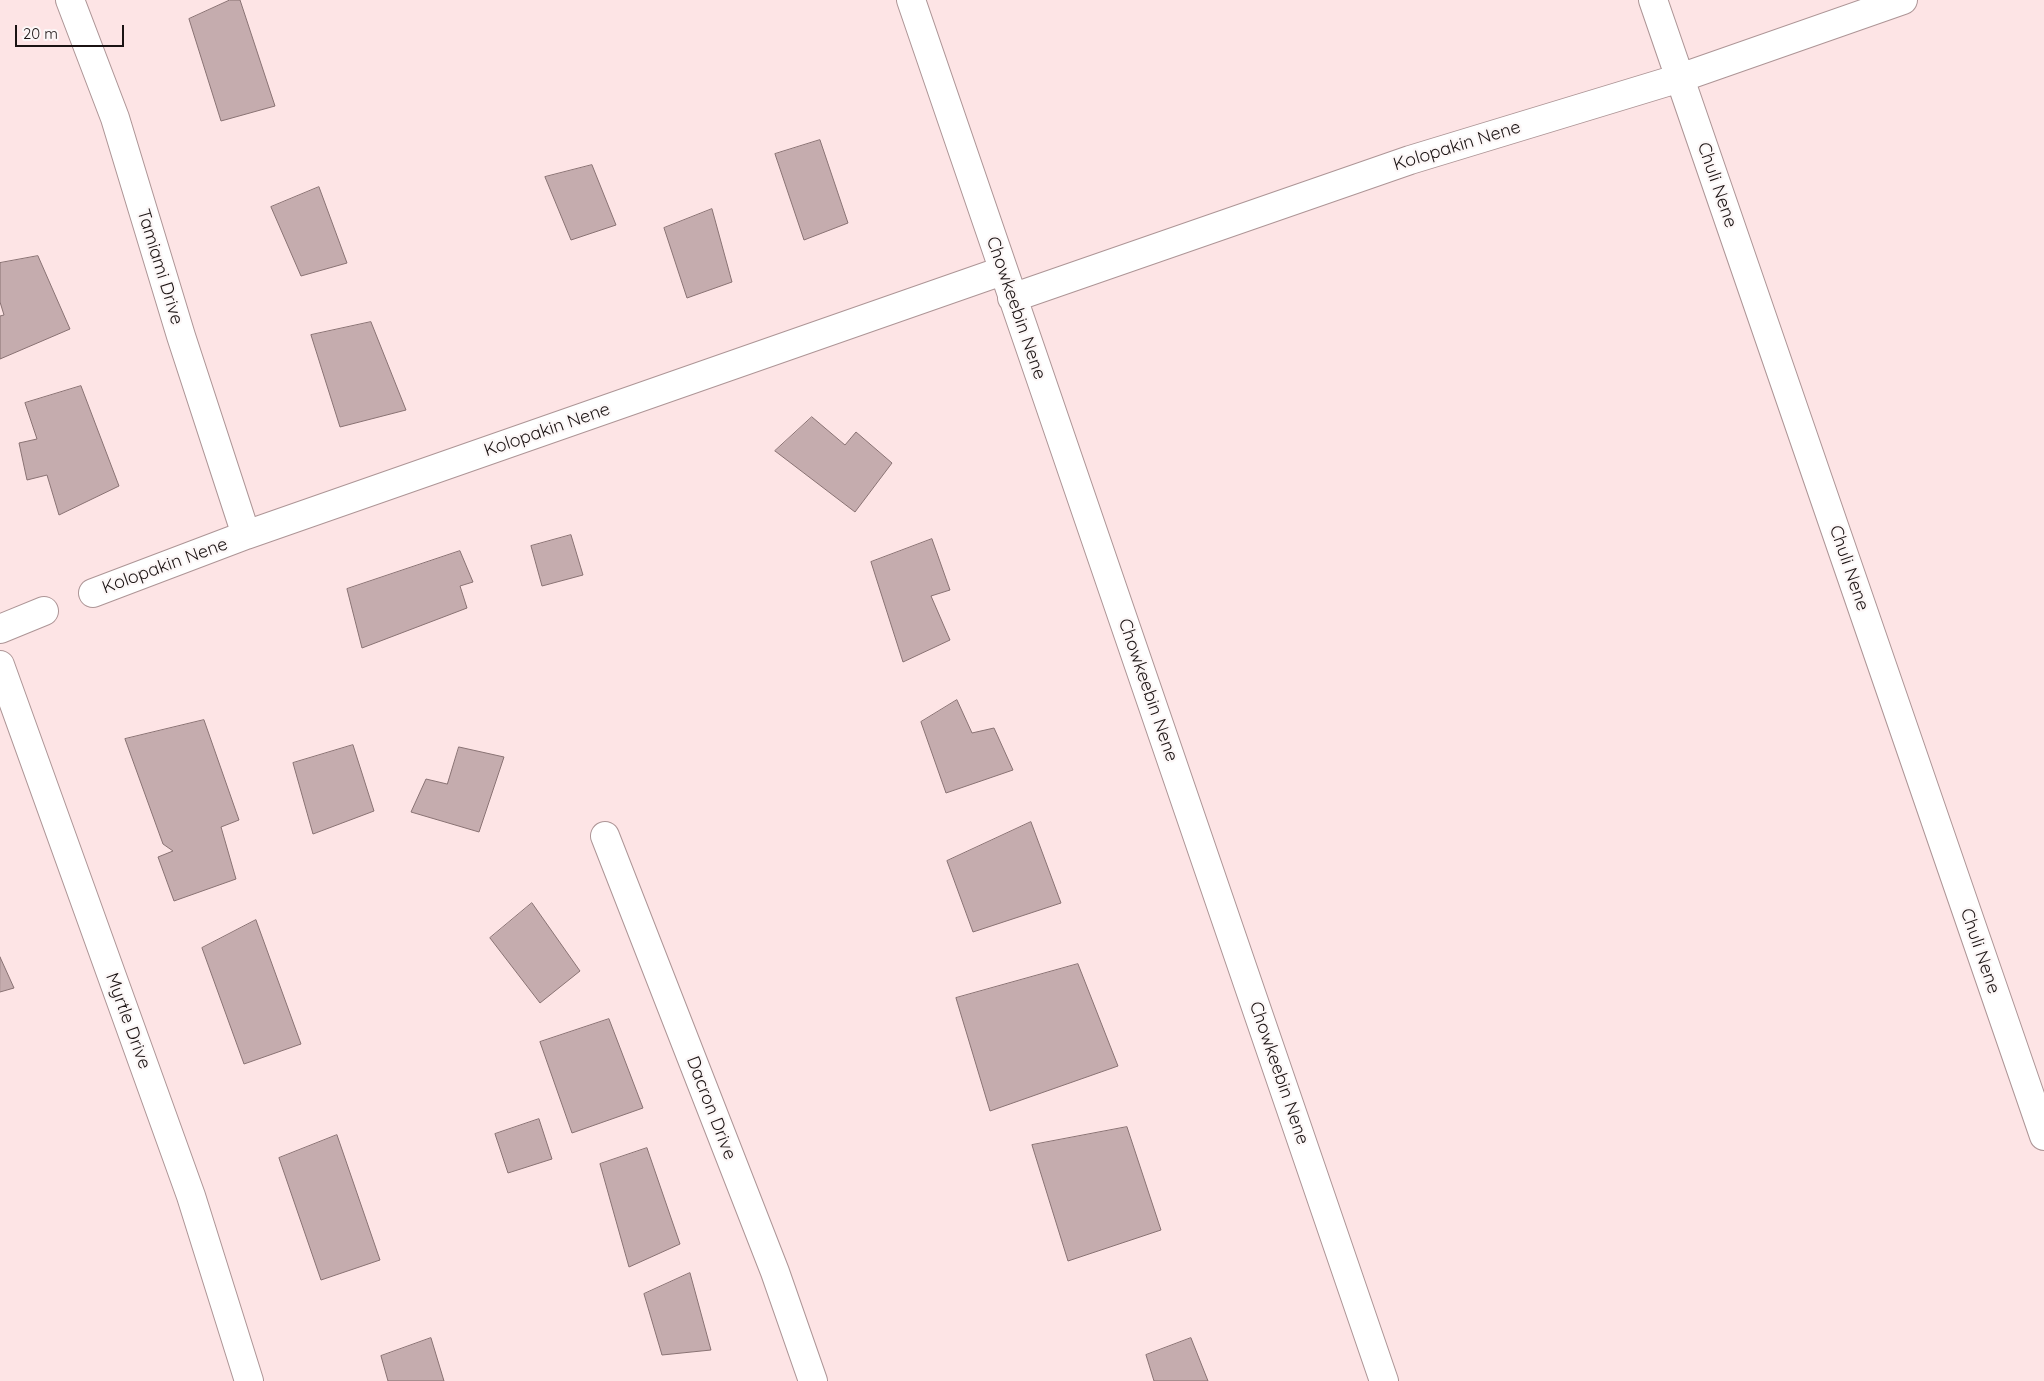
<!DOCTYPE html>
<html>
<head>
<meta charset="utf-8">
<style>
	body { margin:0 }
	#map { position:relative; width:2044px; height:1381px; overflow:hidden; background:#fde4e5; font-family:Quicksand,sans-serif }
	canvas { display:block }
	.scale { position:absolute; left:15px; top:25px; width:109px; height:22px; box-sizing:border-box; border:2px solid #1b1313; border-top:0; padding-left:6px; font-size:15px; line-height:18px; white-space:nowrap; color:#1b1313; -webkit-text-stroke:4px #fcf7f7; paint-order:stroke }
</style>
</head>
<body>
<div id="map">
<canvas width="2044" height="1381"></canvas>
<div class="scale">20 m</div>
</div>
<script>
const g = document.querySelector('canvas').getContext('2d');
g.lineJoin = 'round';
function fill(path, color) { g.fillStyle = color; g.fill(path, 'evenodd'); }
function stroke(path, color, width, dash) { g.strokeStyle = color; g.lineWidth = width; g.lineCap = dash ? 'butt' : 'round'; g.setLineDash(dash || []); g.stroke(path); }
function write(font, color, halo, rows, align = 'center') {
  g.font = font + ' Quicksand,sans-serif'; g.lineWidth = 4.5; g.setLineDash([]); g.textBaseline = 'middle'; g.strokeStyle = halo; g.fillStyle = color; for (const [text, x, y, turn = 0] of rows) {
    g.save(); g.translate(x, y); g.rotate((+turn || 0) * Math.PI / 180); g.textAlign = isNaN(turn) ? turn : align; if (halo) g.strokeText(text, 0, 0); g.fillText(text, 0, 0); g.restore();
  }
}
const building = new Path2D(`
	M230,0H240L275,106L221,121L189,19Z
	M820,140L848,223L804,240L775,154Z
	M592,165L616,225L571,240L545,177Z
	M319,187L347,263L301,276L271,207Z
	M712,209L732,282L687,298L664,228Z
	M38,256L70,329L0,359V316L4,315L0,302V263Z
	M371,322L406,410L340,427L311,335Z
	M81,386L119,486L59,515L47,475L27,480L19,443L37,439L25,403Z
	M812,417L845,445L856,432L892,463L855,512L775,451Z
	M571,535L583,575L542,586L531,546Z
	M932,539L950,590L931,596L950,640L903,662L871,562Z
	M460,551L473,582L460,586L467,608L362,648L347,589Z
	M957,700L972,733L994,728L1013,770L946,793L921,722Z
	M204,720L239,820L221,827L236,879L174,901L158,857L173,851L163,844L125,739Z
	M353,745L374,811L313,834L293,763Z
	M459,747L504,757L479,832L411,812L426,779L447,784Z
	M1031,822L1061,903L973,932L947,861Z
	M532,903L580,971L540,1003L490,938Z
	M256,920L301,1044L244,1064L202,948Z
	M0,957L14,988L0,992Z
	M1078,964L1118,1066L990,1111L956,998Z
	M609,1019L643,1108L572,1133L540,1042Z
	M539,1119L552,1159L508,1173L495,1134Z
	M1127,1127L1161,1230L1068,1261L1032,1145Z
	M337,1135L380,1260L321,1280L279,1158Z
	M647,1148L680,1244L629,1267L600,1164Z
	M690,1273L711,1350L662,1355L644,1294Z
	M431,1338L444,1381H388L381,1356Z
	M1191,1338L1208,1381H1154L1146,1355Z`);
fill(building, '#c5acae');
stroke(building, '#897273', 1);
const minor = new Path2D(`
	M70,0L115,118L181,336L246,535
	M911,0L1384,1381
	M1653,0L2044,1136
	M1012,298L1410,160L1680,78L1903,0
	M93,593L246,535L1002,271
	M0,629L44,611
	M0,665L191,1196L249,1381
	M605,836L775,1272L813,1381`);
stroke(minor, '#ad9596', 30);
stroke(minor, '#fff', 28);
write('18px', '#1b1313', '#fcf7f7', [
	["Kolopakin Nene",1457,146,-17],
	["Chuli Nene",1717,185,71],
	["Tamiami Drive",160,267,73],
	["Chowkeebin Nene",1016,308,71],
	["Kolopakin Nene",547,430,-19],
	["Kolopakin Nene",165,566,-20],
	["Chuli Nene",1849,568,71],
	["Chowkeebin Nene",1148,690,71],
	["Chuli Nene",1980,951,71],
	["Myrtle Drive",128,1021,70],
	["Chowkeebin Nene",1279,1073,71],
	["Dacron Drive",711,1108,69]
]);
</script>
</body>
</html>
